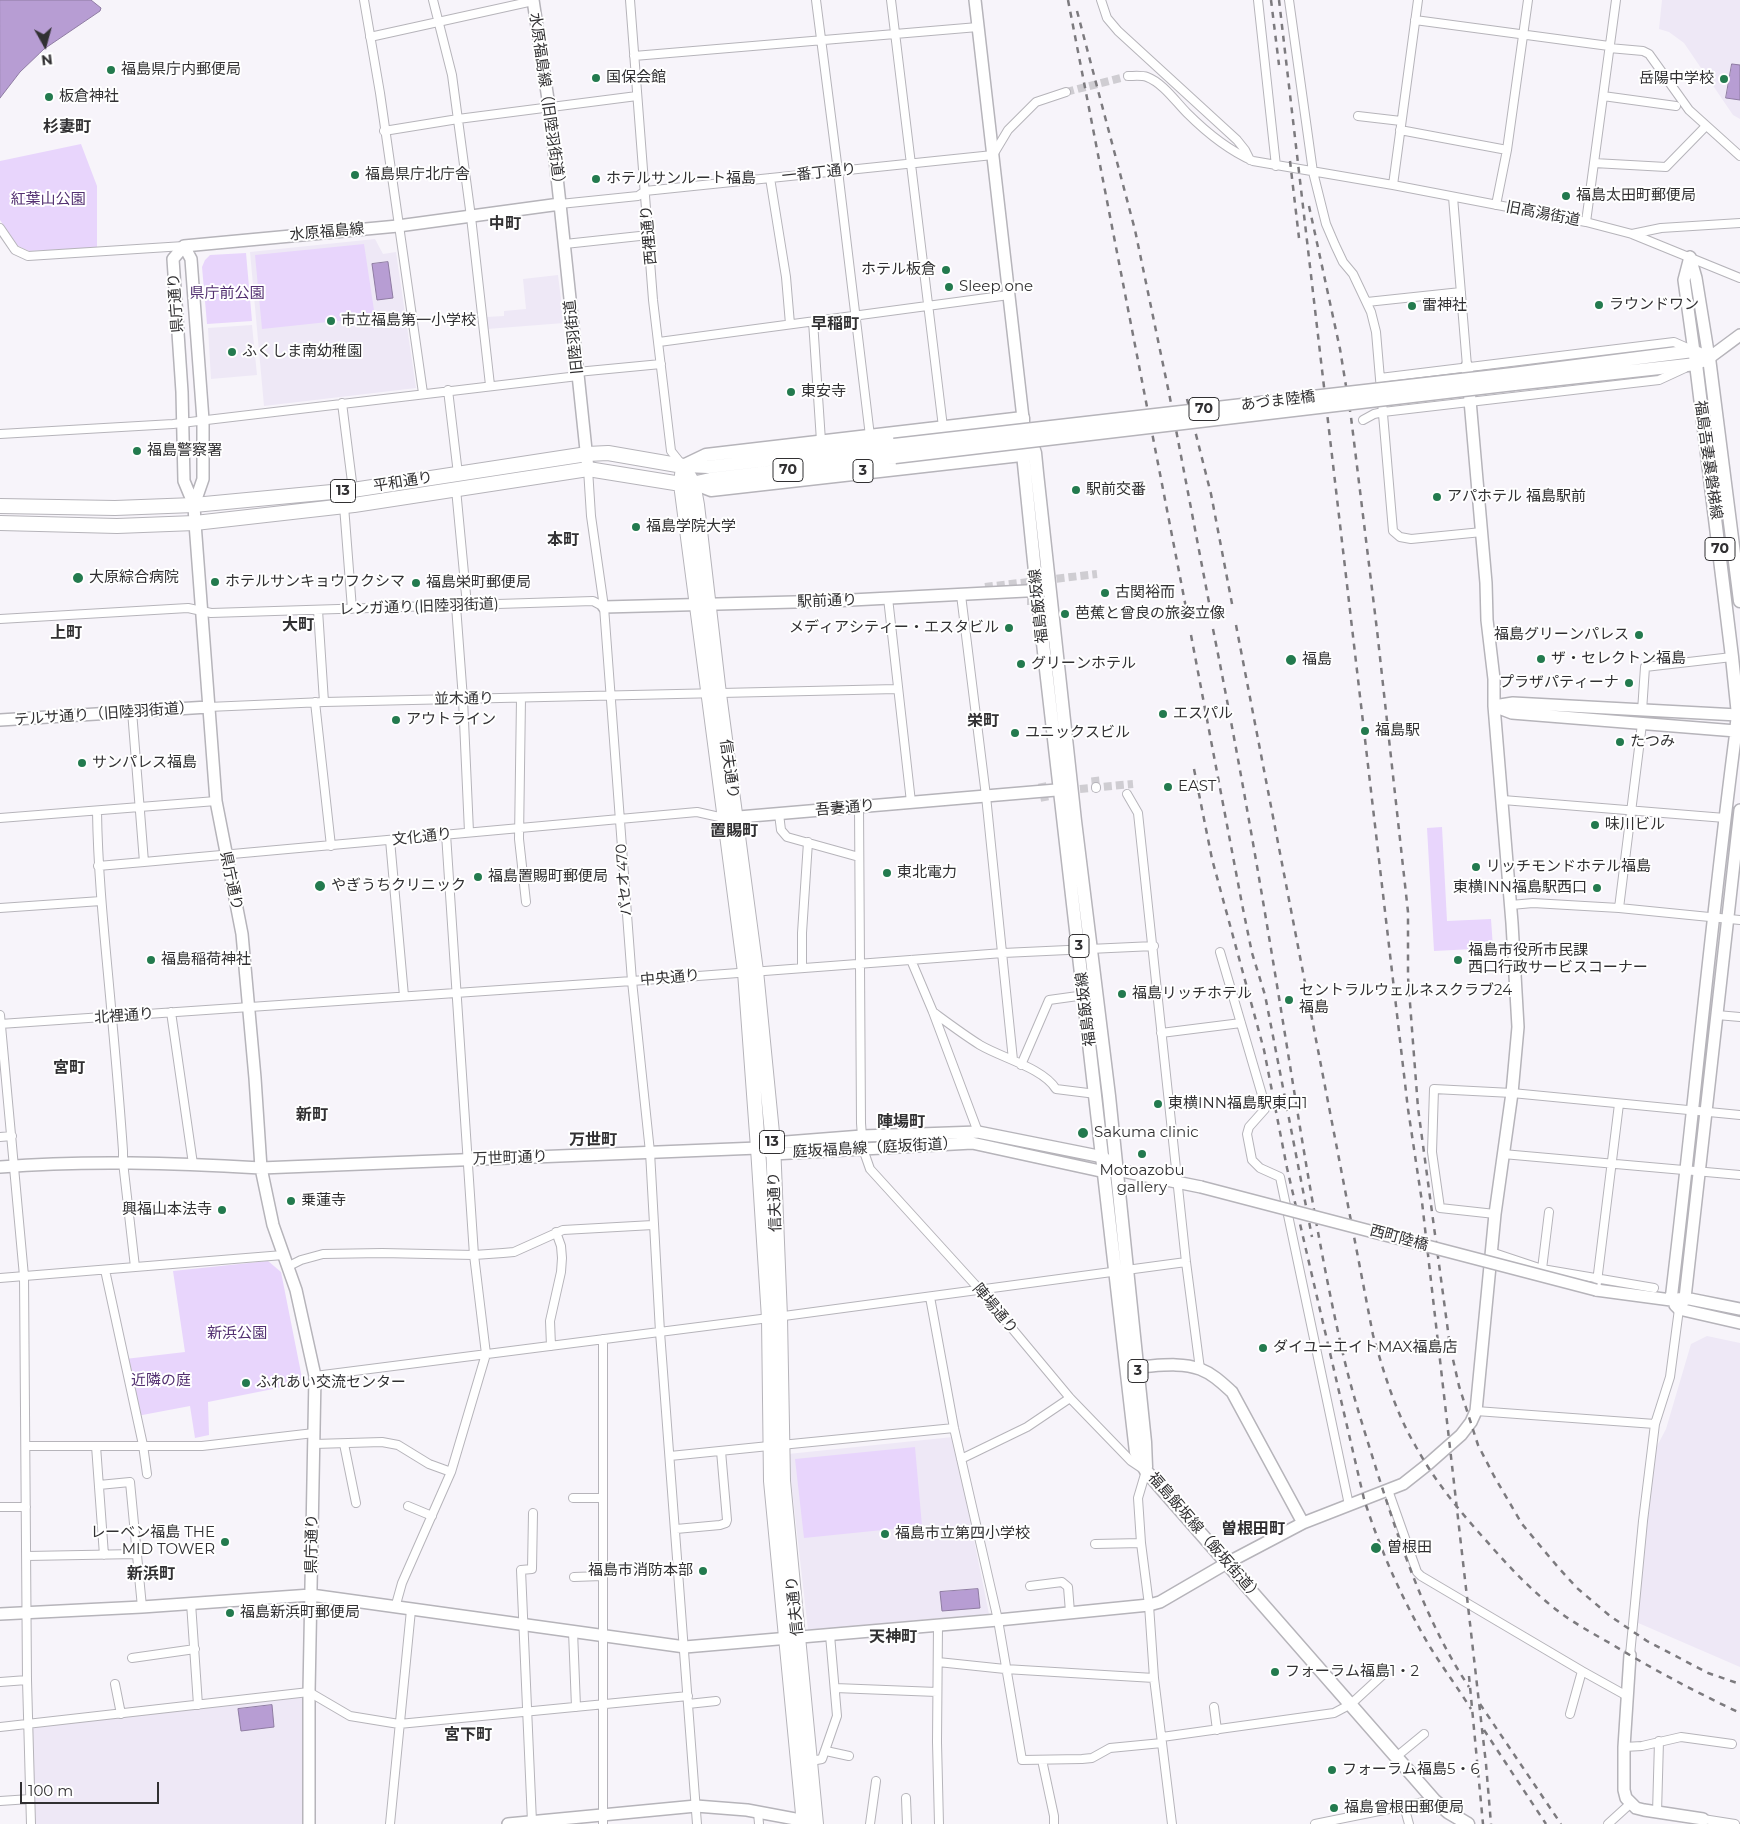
<!DOCTYPE html>
<html>
<head>
<meta charset="utf-8">
<style>
	body { margin:0 }
	#map { position:relative; width:1740px; height:1824px; overflow:hidden; background:#f7f4fa; font-family:Montserrat,sans-serif }
	canvas { display:block }
	.north { position:absolute; left:20px; top:20px; width:50px; height:50px; -webkit-text-stroke:4px #fff; paint-order:stroke; rotate:173deg; font-size:14px; font-weight:700; line-height:20px; text-align:center; color:#313032 }
	.north::after { content:''; display:block; margin:auto; width:18px; height:22px; background:#313032; clip-path:polygon(50% 0,100% 100%,50% 72%,0 100%) }
	.scale { position:absolute; left:20px; top:1782px; width:139px; height:22px; box-sizing:border-box; border:2px solid #313032; border-top:0; padding-left:6px; font-size:15px; line-height:18px; white-space:nowrap; color:#313032; -webkit-text-stroke:4px #fff; paint-order:stroke }
</style>
</head>
<body>
<div id="map">
<canvas width="1740" height="1824"></canvas>
<div class="north">N</div>
<div class="scale">100 m</div>
</div>
<script>
const g = document.querySelector('canvas').getContext('2d');
g.lineJoin = 'round';
function fill(path, color) { g.fillStyle = color; g.fill(path, 'evenodd'); }
function stroke(path, color, width, dash) { g.strokeStyle = color; g.lineWidth = width; g.lineCap = dash ? 'butt' : 'round'; g.setLineDash(dash || []); g.stroke(path); }
function write(font, color, halo, rows, align = 'center') {
  g.font = font + ' Montserrat,"Noto Sans JP",sans-serif'; g.lineWidth = 4; g.setLineDash([]); g.textBaseline = 'middle'; g.strokeStyle = halo; g.fillStyle = color; for (const [text, x, y, turn = 0] of rows) {
    g.save(); g.translate(x, y); g.rotate((+turn || 0) * Math.PI / 180); g.textAlign = isNaN(turn) ? turn : align; if (halo) g.strokeText(text, 0, 0); g.fillText(text, 0, 0); g.restore();
  }
}
fill(new Path2D(`
	M1662,0H1740V119L1733,115L1684,43L1669,32L1659,29Z
	M375,239L383,254L396,252L416,388L264,406L250,252Z
	M558,275L564,323L487,329L486,317L504,316V311L526,309L523,279Z
	M252,325L257,375L211,379L208,328Z
	M1707,1336L1740,1343V1667L1636,1622L1656,1448L1666,1429L1691,1344Z
	M953,1437L989,1614L808,1630L788,1454Z
	M309,1692V1824H30L28,1724Z`), '#eee8f6');
fill(new Path2D(`
	M81,144L97,186V248L29,251L18,246L0,220V161Z
	M364,244L375,317L262,329L255,255Z
	M246,253L252,321L207,324L202,267L205,260L210,255Z
	M1442,827L1447,921L1491,919L1493,948L1434,951L1427,828Z
	M268,1261L281,1272L303,1383L208,1402L209,1435L195,1438L190,1406L137,1416L125,1359L185,1352L173,1271Z
	M915,1447L922,1526L804,1538L795,1459Z`), '#e8d5fc');
const water = new Path2D(`
	M0,0H91L101,8L100,11L44,49L20,72L0,98Z
	M1732,64L1740,65V100L1726,98Z
	M388,262L393,298L377,300L372,264Z
	M978,1589L980,1608L942,1611L940,1592Z
	M272,1705L274,1727L241,1731L238,1709Z`);
fill(water, '#b79dd3');
stroke(water, '#8f7ca3', 1);
stroke(new Path2D(`
	M1066,92L1128,76
	M985,587L1097,574
	M1027,601H1033
	M1095,777L1096,787
	M1042,783L1045,801
	M1068,790L1133,784`), '#cfcdd2', 8, [8, 4]);
const street = new Path2D(`
	M364,0L380,93L423,393
	M433,0L452,75L471,217L490,385
	M630,0L653,300L671,451L683,466
	M816,0L838,171L870,436
	M891,0L943,427
	M1101,0L1107,18L1118,31L1237,140L1245,150L1250,160
	M1258,0L1276,166
	M1289,0L1313,172L1326,224L1335,245L1343,262L1353,274L1371,312L1376,332L1393,531L1400,537L1411,539L1482,532
	M1415,20L1609,46
	M370,37L533,1
	M1609,48L1643,51L1649,54L1689,110L1740,156
	M634,56L978,27
	M1128,76C1134,76 1142,75 1147,77C1163,83 1176,102 1187,113C1207,133 1228,150 1253,161L1393,185L1586,222L1632,234L1740,278
	M1603,96L1676,106
	M1358,116L1401,121
	M1400,130L1507,150
	M384,131L458,119L637,96
	M1594,163L1666,167L1706,126
	M770,178L786,277L790,324
	M1393,185L1418,0
	M645,191L993,155L1008,130L1036,102L1066,92
	M1453,197L1467,366
	M560,204L638,196L645,191
	M1496,205L1507,150L1528,0
	M1586,222L1616,0
	M0,228L15,250L28,256L184,246
	M1632,234L1661,228L1740,223
	M565,244L649,235
	M1367,302L1461,292
	M813,321L821,441
	M659,342L1009,295
	M577,372L661,364
	M1380,378L1674,342L1692,350
	M448,390L458,474
	M342,403L353,490
	M1363,420L1374,414L1383,412L1659,380L1685,368
	M0,434L173,424L578,376
	M588,469L591,516L604,607L632,981L650,1152L660,1332L697,1824
	M456,489L467,605
	M344,506L352,609
	M961,595L986,796L1013,1060
	M888,598L911,802
	M456,606L463,699L469,832
	M318,610L324,702
	M0,619L188,608L211,613L593,601L604,607
	M521,698L519,839L526,902
	M315,702L331,846
	M208,707L324,702L897,689
	M132,711L144,862L697,812L724,818
	M1642,711L1645,667L1732,657
	M1096,787V788
	M1127,794L1138,813L1186,1262L1200,1369
	M1503,800L1725,818
	M859,807L861,1123L863,1149L870,1169L980,1290L1070,1398L1131,1461L1146,1471L1138,1498L1141,1543L1149,1605L1154,1678L1172,1824
	M97,811C98,881 106,949 112,1018C116,1062 120,1107 123,1151V1162L135,1267
	M779,814L781,830L787,837L859,857
	M0,818L216,801
	M390,840L404,996
	M98,866L144,862
	M1511,905L1533,903L1619,908L1740,920
	M0,908L101,901
	M1619,908L1642,724
	M1220,952L1265,1105V1109L1249,1127L1247,1134L1252,1160L1260,1168L1280,1177L1349,1505
	M911,960L933,1012L978,1132
	M802,968V933L808,842
	M171,1012L193,1164
	M933,1012C948,1023 964,1035 980,1045C1002,1058 1043,1068 1056,1089L1096,1094
	M0,1015L24,1276L27,1680L31,1824
	M1717,1015L1740,1017
	M0,1024L632,981L1003,953L1154,946
	M1161,1033L1241,1023
	M1021,1065L1049,1000L1085,995
	M0,1137L12,1136
	M1503,1154L1740,1175
	M1495,1214L1440,1208L1432,1152L1434,1089L1512,1093L1740,1115
	M1491,1252L1542,1269L1654,1288
	M289,1266L301,1260L323,1254L382,1253L474,1255L503,1253L514,1252L563,1230L653,1225
	M1542,1269L1549,1212
	M105,1270L143,1445L147,1474
	M0,1278L283,1255
	M1596,1290L1619,1104
	M930,1297L954,1428L998,1620L1022,1760L1082,1759L1092,1758L1110,1748L1162,1743
	M551,1346L550,1321L561,1272L562,1258L561,1246L556,1232
	M315,1376L769,1318L1186,1262
	M1476,1411L1655,1424
	M314,1444L382,1442L398,1445L429,1464L451,1472
	M344,1444L356,1503
	M781,1445L954,1428
	M26,1446H202L314,1433
	M96,1446L104,1555
	M670,1456L769,1446
	M961,1459L1027,1427L1070,1398
	M99,1485L130,1482L142,1607
	M1388,1490L1417,1572L1421,1576L1582,1671L1627,1696
	M573,1498H603
	M408,1506L432,1516
	M0,1507H26
	M676,1529L720,1525L726,1523L727,1520L721,1451
	M1095,1544L1141,1543
	M27,1556L137,1554
	M574,1577L602,1576
	M1030,1586L1062,1582L1068,1587L1070,1612
	M191,1603L198,1705
	M395,1608L402,1583L451,1472L486,1354L474,1255L446,834
	M938,1625L937,1742L939,1824
	M573,1631L576,1707
	M1630,1655L1643,1521L1655,1424L1670,1377L1679,1309
	M132,1658L195,1649
	M938,1662L1005,1669L1154,1678
	M0,1682L27,1680
	M115,1684L121,1714
	M835,1688L937,1692
	M688,1704L716,1701
	M1214,1707L1217,1730
	M1570,1714L1582,1671
	M0,1727L309,1692L350,1716L399,1724L688,1696
	M1162,1737L1334,1713L1351,1704L1388,1670
	M1624,1747L1642,1746L1681,1737L1732,1744
	M826,1751L849,1756
	M1396,1757L1424,1734
	M1042,1760L1054,1816V1824
	M811,1761L822,1759L837,1716L830,1635
	M906,1798L907,1824
	M0,1801L30,1799
	M1404,1806L1409,1824
	M758,1812L759,1824
	M1657,1813L1659,1741
	M532,1822L521,1570L532,1569L533,1513
	M1703,1822V1819L1735,1824
	M390,1824L411,1610
	M603,1824V1339
	M870,1824L876,1781
	M1315,1824L1434,1800
	M1608,1824L1631,1803`);
const secondary = new Path2D(`
	M533,0L549,106L560,204L588,469
	M975,0L1023,418
	M184,246L191,259L203,420V479L194,505L195,523L216,801L242,934L255,1078L261,1168L273,1225L296,1290L315,1376L309,1692V1824
	M184,246L398,226L560,204
	M184,246L173,259L182,392L184,481L194,505
	M1690,257L1696,278L1709,358L1740,335
	M1690,257L1684,280L1695,359
	M604,607L832,601L1045,590
	M1494,706L1512,713L1736,731C1711,920 1694,1110 1671,1300
	M1494,706L1513,703L1738,715L1740,717
	M0,720L208,707
	M727,818L1068,789
	M767,1151L773,1154L972,1143L1105,1172L1117,1170L1201,1187
	M0,1167C87,1160 174,1163 261,1168L758,1148L773,1143L862,1136L978,1132L1103,1157L1109,1162
	M1596,1290L1671,1300L1685,1298L1740,1309
	M1675,1305L1679,1309L1740,1323
	M1679,1309L1685,1298L1740,810
	M1130,1367C1153,1367 1178,1361 1200,1369C1213,1374 1222,1383 1232,1392L1303,1523
	M0,1614L142,1607L311,1595L685,1647L998,1620L1149,1605L1160,1602L1227,1563L1303,1523L1403,1484L1427,1465L1461,1435L1471,1422L1476,1411L1495,1214L1512,1093L1518,1027L1512,923L1494,706V679L1487,620L1486,583L1467,366
	M1630,1655L1624,1747V1790L1626,1798L1636,1808L1644,1810L1703,1819
	M508,1824L696,1806L747,1810L811,1822`);
const primary = new Path2D(`
	M1709,358L1740,601
	M1696,364L1732,657L1738,715L1736,731L1740,729
	M1513,374L1693,351L1709,358
	M1514,384L1696,364L1702,361
	M1023,418V454L1037,591L1136,1452L1146,1471L1434,1800L1448,1812L1468,1824
	M1028,432L1035,453L1037,473L1075,821L1109,1096L1145,1442L1146,1467
	M683,466L706,455L1023,418
	M686,466L708,467L894,445
	M692,483L710,479L895,457
	M693,483L711,490L1030,454`);
const highway = new Path2D(`
	M683,466L693,483L697,505L719,694L756,971L773,1143L780,1317L783,1481L816,1824
	M683,466L681,484L745,972L758,1148L769,1318L771,1481L804,1824
	M0,506L115,508L194,505L353,490L587,454L608,453L683,466
	M0,523L117,526L195,523L354,505L588,469L681,484`);
stroke(street, '#b6b4ba', 10);
stroke(secondary, '#b6b4ba', 14);
stroke(primary, '#b6b4ba', 15);
stroke(highway, '#b6b4ba', 16);
stroke(street, '#fff', 8);
stroke(secondary, '#fff', 11);
stroke(primary, '#fff', 12);
stroke(highway, '#fff', 14);
stroke(new Path2D(`
	M1068,0L1188,618
	M1271,0L1279,65
	M1279,0L1408,1109L1422,1202L1486,1764L1491,1824
	M1077,11L1135,230L1169,393L1211,613
	M1290,161L1299,238
	M1309,206L1340,349L1351,417L1377,630L1408,912V977L1418,1108L1450,1346L1459,1386L1478,1445L1494,1476L1522,1524L1557,1566L1577,1588L1610,1616L1647,1641L1708,1673L1740,1684
	M1187,399L1211,494L1233,609
	M1236,625L1373,1335C1384,1373 1395,1411 1415,1445C1435,1482 1462,1514 1490,1545C1511,1569 1532,1591 1558,1611C1575,1624 1594,1634 1613,1645C1654,1670 1696,1692 1740,1713
	M1213,629C1243,778 1268,928 1292,1078C1307,1171 1322,1263 1343,1354C1353,1397 1367,1439 1380,1481C1403,1552 1427,1624 1469,1687
	M1191,635L1242,904L1252,953L1265,995L1312,1237
	M1194,769L1212,859L1264,1050L1287,1168L1364,1499C1381,1552 1402,1599 1430,1647C1443,1668 1458,1688 1471,1709
	M1469,1676L1483,1824
	M1480,1704L1561,1824
	M1484,1730L1546,1824`), '#7c7a7e', 2.5, [6, 6]);
const secondaryBridge = new Path2D(`
	M1201,1187L1596,1290`);
const primaryBridge = new Path2D(`
	M894,445L1513,374
	M895,457L1514,384`);
stroke(secondaryBridge, '#b6b4ba', 14, []);
stroke(primaryBridge, '#b6b4ba', 15, []);
stroke(secondaryBridge, '#fff', 11);
stroke(primaryBridge, '#fff', 12);
for (const [x, y, r, color] of [
	[111,70,5,"#237a4e"],
	[596,78,5,"#237a4e"],
	[1724,79,5,"#237a4e"],
	[49,97,5,"#237a4e"],
	[355,175,5,"#237a4e"],
	[596,179,5,"#237a4e"],
	[1566,196,5,"#237a4e"],
	[946,270,5,"#237a4e"],
	[949,287,5,"#237a4e"],
	[1599,305,5,"#237a4e"],
	[1412,306,5,"#237a4e"],
	[331,321,5,"#237a4e"],
	[232,352,5,"#237a4e"],
	[791,392,5,"#237a4e"],
	[137,451,5,"#237a4e"],
	[1076,490,5,"#237a4e"],
	[1437,497,5,"#237a4e"],
	[636,527,5,"#237a4e"],
	[78,578,6,"#237a4e"],
	[215,582,5,"#237a4e"],
	[416,583,5,"#237a4e"],
	[1105,593,5,"#237a4e"],
	[1065,614,5,"#237a4e"],
	[1009,628,5,"#237a4e"],
	[1639,635,5,"#237a4e"],
	[1541,659,5,"#237a4e"],
	[1291,660,6,"#237a4e"],
	[1021,664,5,"#237a4e"],
	[1629,683,5,"#237a4e"],
	[1163,714,5,"#237a4e"],
	[396,720,5,"#237a4e"],
	[1365,731,5,"#237a4e"],
	[1015,733,5,"#237a4e"],
	[1620,742,5,"#237a4e"],
	[82,763,5,"#237a4e"],
	[1168,787,5,"#237a4e"],
	[1595,825,5,"#237a4e"],
	[1476,867,5,"#237a4e"],
	[887,873,5,"#237a4e"],
	[478,877,5,"#237a4e"],
	[320,886,6,"#237a4e"],
	[1597,888,5,"#237a4e"],
	[151,960,5,"#237a4e"],
	[1458,960,5,"#237a4e"],
	[1122,994,5,"#237a4e"],
	[1289,1000,5,"#237a4e"],
	[1158,1104,5,"#237a4e"],
	[1083,1133,6,"#237a4e"],
	[1142,1154,5,"#237a4e"],
	[291,1201,5,"#237a4e"],
	[222,1210,5,"#237a4e"],
	[1263,1348,5,"#237a4e"],
	[246,1383,5,"#237a4e"],
	[885,1534,5,"#237a4e"],
	[225,1542,5,"#237a4e"],
	[1376,1548,6,"#237a4e"],
	[703,1571,5,"#237a4e"],
	[230,1613,5,"#237a4e"],
	[1275,1672,5,"#237a4e"],
	[1332,1770,5,"#237a4e"],
	[1334,1808,5,"#237a4e"]
]) { const dot = new Path2D(); dot.arc(x, y, r, 0, 2 * Math.PI); g.fillStyle = color; g.fill(dot); stroke(dot, '#fff', 2); }
for (const [x, y, w] of [
	[1204,409,30],
	[788,470,30],
	[863,471,20],
	[343,491,25],
	[1720,549,30],
	[1079,946,20],
	[772,1142,25],
	[1138,1371,20]
]) { const box = new Path2D(); box.roundRect(x - w / 2, y - 11.5, w, 23, 4); g.fillStyle = '#fff'; g.fill(box); stroke(box, '#313032', 1); }
write('bold 14px', '#313032', null, [
	["70",1204,409],
	["70",788,470],
	["3",863,471],
	["13",343,491],
	["70",1720,549],
	["3",1079,946],
	["13",772,1142],
	["3",1138,1371]
]);
write('15px', '#313032', '#fff', [
	["福島県庁内郵便局",121,70],
	["国保会館",606,78],
	["岳陽中学校",1714,79,"right"],
	["板倉神社",59,97],
	["福島県庁北庁舎",365,175],
	["ホテルサンルート福島",606,179],
	["福島太田町郵便局",1576,196],
	["ホテル板倉",936,270,"right"],
	["Sleep one",959,287],
	["ラウンドワン",1609,305],
	["雷神社",1422,306],
	["市立福島第一小学校",341,321],
	["ふくしま南幼稚園",242,352],
	["東安寺",801,392],
	["福島警察署",147,451],
	["駅前交番",1086,490],
	["アパホテル 福島駅前",1447,497],
	["福島学院大学",646,527],
	["大原綜合病院",89,578],
	["ホテルサンキョウフクシマ",225,582],
	["福島栄町郵便局",426,583],
	["古関裕而",1115,593],
	["芭蕉と曾良の旅姿立像",1075,614],
	["メディアシティー・エスタビル",999,628,"right"],
	["福島グリーンパレス",1629,635,"right"],
	["ザ・セレクトン福島",1551,659],
	["福島",1302,660],
	["グリーンホテル",1031,664],
	["プラザパティーナ",1619,683,"right"],
	["エスパル",1173,714],
	["アウトライン",406,720],
	["福島駅",1375,731],
	["ユニックスビル",1025,733],
	["たつみ",1630,742],
	["サンパレス福島",92,763],
	["EAST",1178,787],
	["味川ビル",1605,825],
	["リッチモンドホテル福島",1486,867],
	["東北電力",897,873],
	["福島置賜町郵便局",488,877],
	["やぎうちクリニック",331,886],
	["東横INN福島駅西口",1587,888,"right"],
	["福島市役所市民課",1468,951],
	["西口行政サービスコーナー",1468,968],
	["福島稲荷神社",161,960],
	["セントラルウェルネスクラブ24",1299,991],
	["福島",1299,1008],
	["福島リッチホテル",1132,994],
	["東横INN福島駅東口1",1168,1104],
	["Sakuma clinic",1094,1133],
	["Motoazobu",1142,1171,"center"],
	["gallery",1142,1188,"center"],
	["乗蓮寺",301,1201],
	["興福山本法寺",212,1210,"right"],
	["ダイユーエイトMAX福島店",1273,1348],
	["ふれあい交流センター",256,1383],
	["レーベン福島 THE",215,1533,"right"],
	["MID TOWER",215,1550,"right"],
	["福島市立第四小学校",895,1534],
	["曽根田",1387,1548],
	["福島市消防本部",693,1571,"right"],
	["福島新浜町郵便局",240,1613],
	["フォーラム福島1・2",1285,1672],
	["フォーラム福島5・6",1342,1770],
	["福島曾根田郵便局",1344,1808]
], 'left');
write('15px', '#313032', '#fff', [
	["水原福島線（旧陸羽街道）",547,102,82],
	["一番丁通り",819,173,-6],
	["旧高湯街道",1543,214,11],
	["水原福島線",327,232,-5],
	["西裡通り",649,235,-95],
	["県庁通り",176,303,-94],
	["旧陸羽街道",574,337,-96],
	["あづま陸橋",1278,401,-7],
	["福島吾妻裏磐梯線",1708,460,82],
	["平和通り",403,482,-9],
	["駅前通り",827,601,-2],
	["福島飯坂線",1039,606,-96],
	["レンガ通り(旧陸羽街道)",419,607,-2],
	["並木通り",464,699,-1],
	["テルサ通り（旧陸羽街道）",104,714,-4],
	["信夫通り",729,769,82],
	["吾妻通り",845,808,-5],
	["文化通り",422,837,-6],
	["パセオ470",624,880,-94],
	["県庁通り",231,881,78],
	["中央通り",670,978,-5],
	["福島飯坂線",1086,1009,-97],
	["北裡通り",124,1016,-4],
	["庭坂福島線（庭坂街道）",875,1148,-3],
	["万世町通り",510,1158,-2],
	["信夫通り",775,1202,-92],
	["西町陸橋",1399,1238,15],
	["陣場通り",995,1309,50],
	["福島飯坂線（飯坂街道）",1205,1537,49],
	["県庁通り",312,1544,-89],
	["信夫通り",795,1606,-96]
]);
write('15px', '#533071', '#fff', [
	["紅葉山公園",48,200],
	["県庁前公園",227,294],
	["新浜公園",237,1334],
	["近隣の庭",161,1381]
]);
write('bold 16px', '#313032', '#fff', [
	["杉妻町",67,127],
	["中町",505,224],
	["早稲町",835,324],
	["本町",563,540],
	["大町",298,625],
	["上町",66,633],
	["栄町",983,721],
	["置賜町",734,831],
	["宮町",69,1068],
	["新町",312,1115],
	["陣場町",901,1122],
	["万世町",593,1140],
	["曽根田町",1253,1529],
	["新浜町",151,1574],
	["天神町",893,1637],
	["宮下町",468,1735]
]);
</script>
</body>
</html>
